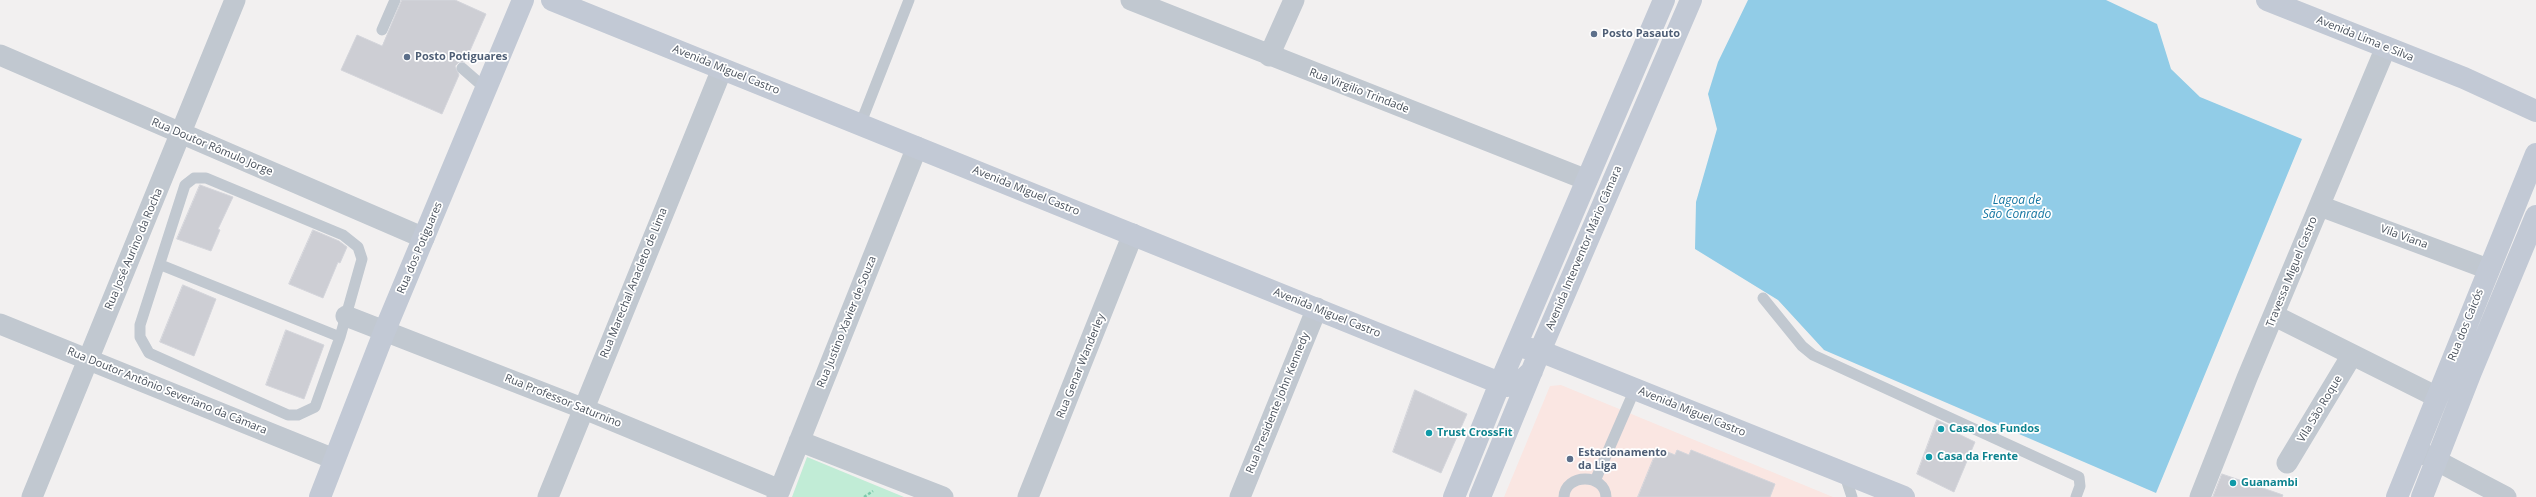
<!DOCTYPE html>
<html>
<head>
<meta charset="utf-8">
<style>
	body { margin:0 }
	canvas { display:block; background:#f2f0f0 }
</style>
</head>
<body>
<canvas width="2536" height="497"></canvas>
<script>
const g = document.querySelector('canvas').getContext('2d');
g.lineJoin = 'round';
function fill(path, color) { g.fillStyle = color; g.fill(path, 'evenodd'); }
function stroke(path, color, width, dash) { g.strokeStyle = color; g.lineWidth = width; g.lineCap = dash ? 'butt' : 'round'; g.setLineDash(dash || []); g.stroke(path); }
function write(font, color, halo, rows, align = 'center') {
  g.font = font + ' "Open Sans",sans-serif'; g.lineWidth = 3.5; g.setLineDash([]); g.textBaseline = 'middle'; g.strokeStyle = halo; g.fillStyle = color; for (const [text, x, y, turn = 0] of rows) {
    g.save(); g.translate(x, y); g.rotate((+turn || 0) * Math.PI / 180); g.textAlign = isNaN(turn) ? turn : align; if (halo) g.strokeText(text, 0, 0); g.fillText(text, 0, 0); g.restore();
  }
}
fill(new Path2D(`
	M1561,385L1833,497H1504L1550,386Z`), '#fae6e2');
fill(new Path2D(`
	M807,457L904,497H792Z`), '#c1ecd6');
fill(new Path2D(`
	M1748,0H2106L2157,24L2171,69L2200,97L2302,139L2156,493L1824,350L1778,300L1695,249L1696,202L1717,129L1708,94L1718,62Z`), '#91cce7');
const building = new Path2D(`
	M402,0H455L486,14L465,62H459L455,66L459,75L442,114L341,70L357,35L382,46Z
	M200,185L233,197L218,229L220,230L211,251L177,239Z
	M313,230L339,241L347,247L340,263L338,262L323,298L289,284Z
	M183,285L216,299L194,356L160,342Z
	M286,330L324,345L304,399L266,385Z
	M1415,390L1467,414L1441,473L1393,452Z
	M1937,420L1950,426L1948,429L1975,442L1954,492L1917,474Z
	M1658,448L1675,455L1677,450L1689,455L1691,450L1775,484L1770,497H1638Z
	M2222,474L2283,495L2282,497H2213Z`);
fill(building, '#cdced4');
stroke(building, '#d4d5db', 1);
stroke(new Path2D(`
	M864,497L873,491`), '#7bc8aa', 2.5, [3, 2]);
stroke(new Path2D(`
	M382,30L395,0
	M462,68L486,89
	M860,125L909,0
	M161,265L340,337L362,259L358,247L343,235L206,178H194L185,185L140,325V337L149,353L288,415H298L315,407L340,337
	M1763,298L1802,346L1813,355L2079,477L2080,486L2076,497
	M1844,473L1852,497
	M1595,481L1635,389
	M1564,497C1565,473 1605,473 1606,497`), '#c1c8d0', 11);
stroke(new Path2D(`
	M1131,0L1587,180
	M0,55L424,238
	M1269,56L1294,0
	M2320,206L2488,269
	M346,316L582,408L780,490
	M2275,316L2437,397
	M0,324L334,459
	M799,441L943,497
	M2422,453L2506,497
	M2287,463L2352,355
	M32,497L235,0
	M548,497L722,69
	M777,497L917,147
	M1028,497L1133,234
	M1240,497L1317,308
	M2200,497L2247,378L2386,47`), '#c1c8d0', 21);
stroke(new Path2D(`
	M552,0L1507,386L1518,384L1532,371
	M2267,0L2464,78L2536,111
	M1526,348L1540,351L1904,497
	M320,497L385,330L523,0
	M1454,497L1500,383L1664,0
	M1480,497L1540,351L1691,0
	M2397,497L2536,154
	M2422,497L2471,372L2536,216`), '#c2c9d5', 22);
for (const [x, y, r, color] of [
	[1594,34,4,"#5c6f8a"],
	[407,57,4,"#5c6f8a"],
	[1941,429,4,"#0f9aa8"],
	[1429,433,4,"#0f9aa8"],
	[1929,457,4,"#0f9aa8"],
	[1570,459,4,"#5c6f8a"],
	[2233,483,4,"#0f9aa8"]
]) { const dot = new Path2D(); dot.arc(x, y, r, 0, 2 * Math.PI); g.fillStyle = color; g.fill(dot); stroke(dot, '#fff', 1.5); }
write('bold 11px', '#4e5e75', '#fff', [
	["Posto Pasauto",1602,34],
	["Posto Potiguares",415,57],
	["Estacionamento",1578,453],
	["da Liga",1578,466]
], 'left');
write('11px', '#49515c', '#fff', [
	["Avenida Lima e Silva",2365,39,22],
	["Avenida Miguel Castro",726,70,22],
	["Rua Virgilio Trindade",1359,91,21],
	["Rua Doutor Rômulo Jorge",212,147,23],
	["Avenida Miguel Castro",1026,191,22],
	["Vila Viana",2404,237,20],
	["Rua dos Potiguares",420,248,-67],
	["Avenida Interventor Mário Câmara",1584,248,-67],
	["Rua José Aurino da Rocha",134,249,-67],
	["Travessa Miguel Castro",2292,272,-68],
	["Rua Marechal Anacleto de Lima",634,283,-68],
	["Avenida Miguel Castro",1327,313,22],
	["Rua Justino Xavier de Souza",847,322,-68],
	["Rua dos Caicós",2466,325,-68],
	["Rua Genar Wanderley",1081,366,-68],
	["Rua Doutor Antônio Severiano da Câmara",167,391,22],
	["Rua Professor Saturnino",563,401,22],
	["Rua Presidente John Kennedy",1278,403,-68],
	["Vila São Roque",2320,409,-59],
	["Avenida Miguel Castro",1692,412,22]
]);
write('bold 11px', '#0d838f', '#fff', [
	["Casa dos Fundos",1949,429],
	["Trust CrossFit",1437,433],
	["Casa da Frente",1937,457],
	["Guanambi",2241,483]
], 'left');
write('italic 12px', '#1576a2', '#fff', [
	["Lagoa de",2017,201],
	["São Conrado",2017,215]
]);
</script>
</body>
</html>
